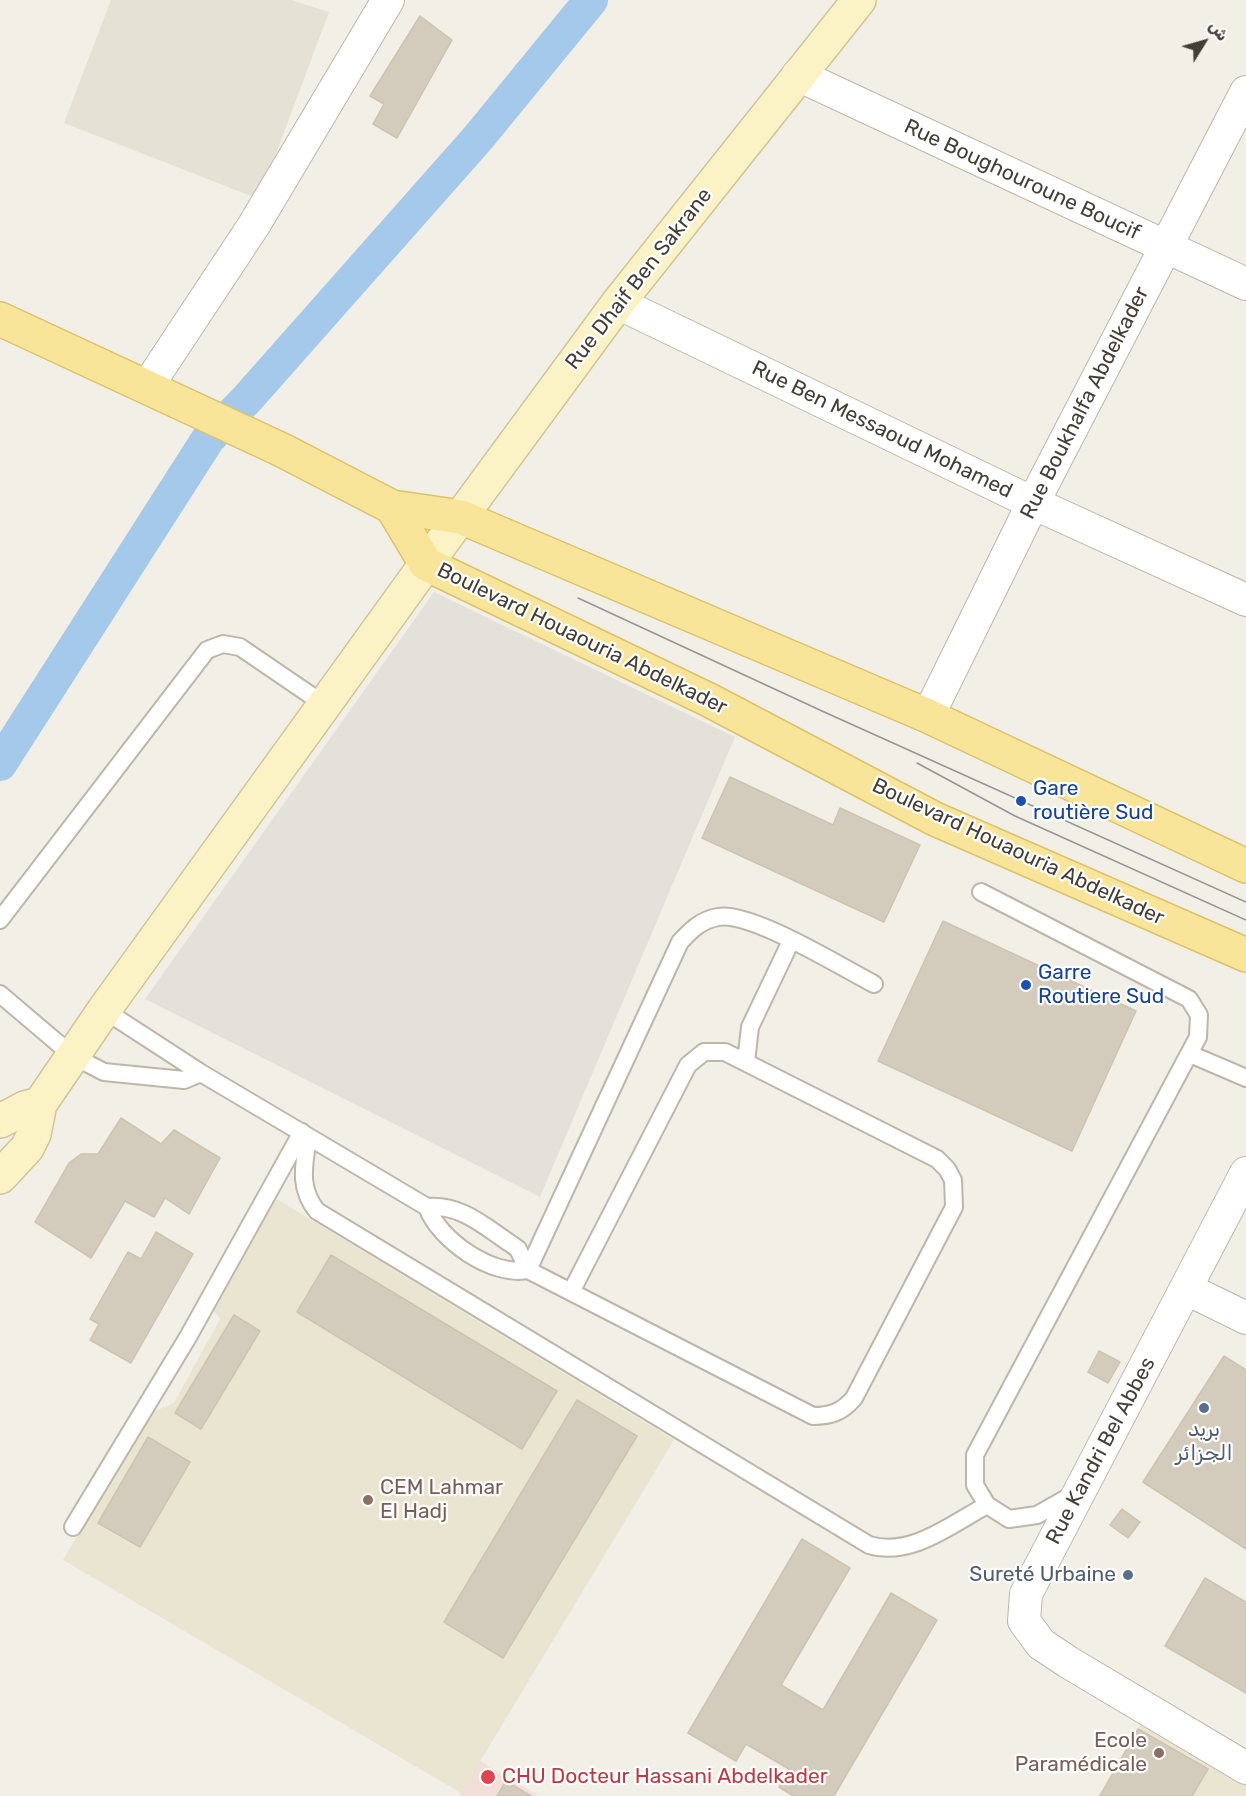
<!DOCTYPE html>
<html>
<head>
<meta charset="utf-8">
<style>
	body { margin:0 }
	#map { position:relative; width:1246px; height:1796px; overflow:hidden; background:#f2efe6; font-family:Rubik,"Noto Naskh Arabic",sans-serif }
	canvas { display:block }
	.north { position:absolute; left:1174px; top:12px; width:60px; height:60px; -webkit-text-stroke:4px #fff; paint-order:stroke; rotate:53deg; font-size:16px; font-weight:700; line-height:24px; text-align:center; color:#443f36 }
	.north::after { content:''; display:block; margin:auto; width:21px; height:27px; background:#443f36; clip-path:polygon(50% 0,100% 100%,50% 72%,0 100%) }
</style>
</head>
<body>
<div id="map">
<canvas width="1246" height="1796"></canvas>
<div class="north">ش</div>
</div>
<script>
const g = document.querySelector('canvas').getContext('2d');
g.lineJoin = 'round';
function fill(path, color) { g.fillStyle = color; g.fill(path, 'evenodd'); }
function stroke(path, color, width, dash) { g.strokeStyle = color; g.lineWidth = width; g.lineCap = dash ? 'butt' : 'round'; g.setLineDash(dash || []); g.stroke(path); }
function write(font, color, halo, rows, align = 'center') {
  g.font = font + ' Rubik,"Noto Naskh Arabic",sans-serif'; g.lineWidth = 4.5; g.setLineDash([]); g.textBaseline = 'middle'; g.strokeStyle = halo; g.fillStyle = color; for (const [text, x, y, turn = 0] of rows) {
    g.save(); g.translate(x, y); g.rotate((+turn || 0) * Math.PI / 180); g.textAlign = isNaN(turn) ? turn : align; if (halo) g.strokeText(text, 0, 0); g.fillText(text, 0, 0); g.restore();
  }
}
fill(new Path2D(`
	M111,0H291L329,12L259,199L64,123Z`), '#e5e1d4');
fill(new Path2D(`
	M434,592L735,737L540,1197L145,999Z`), '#e4e1db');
fill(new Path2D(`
	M272,1196L674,1440L461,1793L63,1560L150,1413L174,1403L220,1319L207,1301Z
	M1142,1722L1246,1783V1796H1098Z`), '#eae5d0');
fill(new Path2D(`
	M480,1761L539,1796H459Z`), '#f2dfda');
stroke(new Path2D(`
	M0,764L208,439L247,399L478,138L591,0`), '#a5c9eb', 34);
const building = new Path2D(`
	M420,16L452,40L397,138L373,124L384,104L370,96Z
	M730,777L833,825L840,808L920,845L884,922L702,838Z
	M943,921L1136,1011L1072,1151L878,1061Z
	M121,1118L161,1144L174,1130L220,1158L189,1214L165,1198L154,1217L125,1201L91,1258L35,1222L69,1163L81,1154H98Z
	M156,1232L193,1254L131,1363L90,1340L99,1324L90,1319L128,1252L141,1259Z
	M331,1255L557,1391L522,1449L297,1312Z
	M234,1315L260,1331L201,1429L175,1413Z
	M1099,1351L1120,1362L1108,1383L1088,1372Z
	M1224,1356L1246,1370V1549L1143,1482Z
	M577,1400L637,1436L503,1658L444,1622Z
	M148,1437L190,1462L140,1547L98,1523Z
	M1122,1509L1140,1522L1128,1538L1110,1525Z
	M802,1539L850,1568L781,1685L823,1710L891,1593L937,1620L834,1796H793L779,1787L789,1769L746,1744L736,1761L688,1733Z
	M1205,1578L1246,1602V1693L1165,1646Z
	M1138,1729L1208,1769L1192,1796H1100Z
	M506,1781L531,1796H497Z`);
fill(building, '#d3ccbc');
stroke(building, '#cdc4b0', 1.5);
const lane = new Path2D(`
	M981,892L1189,999L1199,1015L1198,1037L975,1455V1485L987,1505L1009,1519L1037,1515L1074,1494
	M0,920L207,650L223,644L240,647L325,705
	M0,994L73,1056L104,1072L184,1080L201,1073
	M104,1010L201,1073L427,1207C461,1204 484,1226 511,1244L518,1249L528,1270
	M1190,1054L1246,1078
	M746,1062L750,1027L791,941
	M308,1137C304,1165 298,1188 317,1211L869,1545C910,1558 952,1524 987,1505
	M427,1207C439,1240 492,1277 528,1270L813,1416C831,1416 842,1412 854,1398L954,1207L953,1180L947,1169L937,1159L725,1052H704L688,1065L571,1292
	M528,1270L680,942C691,930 701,920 718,917C751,911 841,967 874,984
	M73,1527L188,1337L302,1132`);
const street = new Path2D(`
	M798,75L1246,284
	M618,303L1033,503L1246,600
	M147,387L254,225L388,0
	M928,716L1033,503L1246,92
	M1246,1173L1026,1594L1024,1621L1041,1644L1068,1662L1246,1768
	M1187,1289L1246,1318`);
const secondary = new Path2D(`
	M0,1121L25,1108L40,1104
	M0,1177L27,1148L34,1134L40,1104L104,1010L426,564L618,303L859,0`);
const primary = new Path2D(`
	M0,319L282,450L392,507L461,517L928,716L1246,866
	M392,507L426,564L709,700L935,819L1246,955`);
stroke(lane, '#bdb7a9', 20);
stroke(street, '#bdb7a9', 34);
stroke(secondary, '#cfc598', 36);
stroke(primary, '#dcc36a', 36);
stroke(lane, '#fff', 16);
stroke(street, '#fff', 32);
stroke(secondary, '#fbf3c6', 33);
stroke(primary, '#f8e599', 33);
stroke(new Path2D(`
	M578,598L822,711L1246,902
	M917,763L1015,816L1246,920`), '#959595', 1.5);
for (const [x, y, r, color] of [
	[1021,801,6,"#1a4fb4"],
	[1026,985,6,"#1a4fb4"],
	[1204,1408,6,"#5c6f8a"],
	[368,1500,6,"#8d6e63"],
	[1128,1575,6,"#5c6f8a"],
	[1159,1753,6,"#8d6e63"],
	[488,1777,8,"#e0444e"]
]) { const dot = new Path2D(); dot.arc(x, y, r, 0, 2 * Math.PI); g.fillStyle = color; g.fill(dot); stroke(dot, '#fff', 2); }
write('21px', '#443f36', '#fff', [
	["Rue Boughouroune Boucif",1022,180,25],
	["Rue Dhaif Ben Sakrane",639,279,-52],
	["Rue Boukhalfa Abdelkader",1085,403,-63],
	["Rue Ben Messaoud Mohamed",882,430,26],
	["Boulevard Houaouria Abdelkader",582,639,26],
	["Boulevard Houaouria Abdelkader",1018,852,25],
	["Rue Kandri Bel Abbes",1101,1451,-62]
]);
write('21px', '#164399', '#fff', [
	["Gare",1033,789],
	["routière Sud",1033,813],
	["Garre",1038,973],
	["Routiere Sud",1038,997]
], 'left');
write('21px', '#4e5e75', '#fff', [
	["بريد",1204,1430],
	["الجزائر",1204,1454],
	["Sureté Urbaine",1116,1575,"right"]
]);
write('21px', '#785e54', '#fff', [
	["CEM Lahmar",380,1488],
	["El Hadj",380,1512],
	["Ecole",1147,1741,"right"],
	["Paramédicale",1147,1765,"right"]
], 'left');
write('21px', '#be3a42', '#fff', [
	["CHU Docteur Hassani Abdelkader",502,1777]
], 'left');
</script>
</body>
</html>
